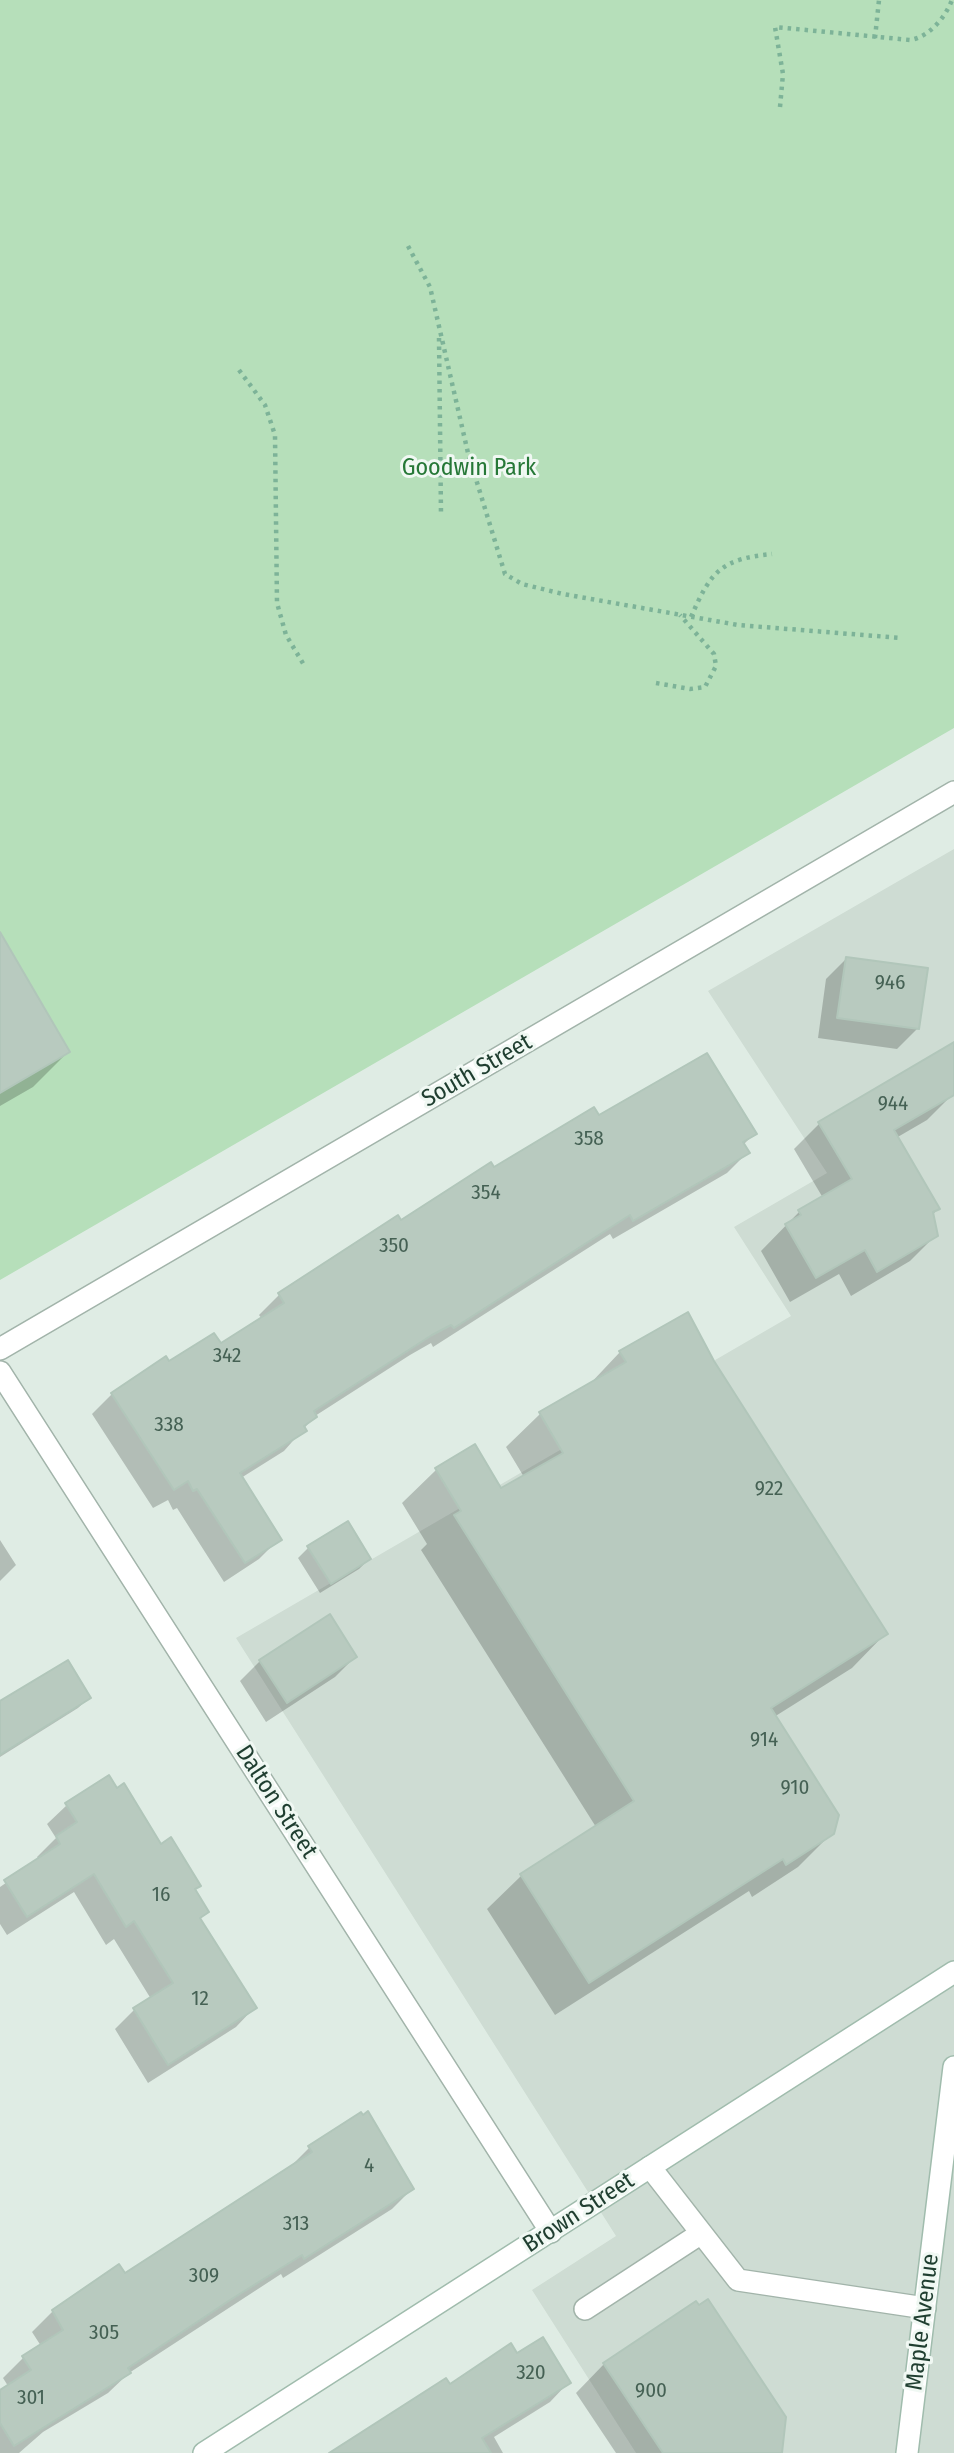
<!DOCTYPE html>
<html>
<head>
<meta charset="utf-8">
<style>
	body { margin:0 }
	canvas { display:block; background:#dfece4 }
</style>
</head>
<body>
<canvas width="954" height="2453"></canvas>
<script>
const g = document.querySelector('canvas').getContext('2d');
g.lineJoin = 'round';
function fill(path, color) { g.fillStyle = color; g.fill(path, 'evenodd'); }
function stroke(path, color, width, dash) { g.strokeStyle = color; g.lineWidth = width; g.lineCap = dash ? 'butt' : 'round'; g.setLineDash(dash || []); g.stroke(path); }
function write(font, color, halo, rows, align = 'center') {
  g.font = font + ' "Fira Sans Condensed",sans-serif'; g.lineWidth = 6; g.setLineDash([]); g.textBaseline = 'middle'; g.strokeStyle = halo; g.fillStyle = color; for (const [text, x, y, turn = 0] of rows) {
    g.save(); g.translate(x, y); g.rotate((+turn || 0) * Math.PI / 180); g.textAlign = isNaN(turn) ? turn : align; if (halo) g.strokeText(text, 0, 0); g.fillText(text, 0, 0); g.restore();
  }
}
fill(new Path2D(`
	M954,849V2453H636L532,2290L616,2236L236,1638L791,1316L734,1227L827,1173L708,991Z`), '#cedcd3');
fill(new Path2D(`
	M0,0H954V728L0,1280Z`), '#b6dfba');
fill(new Path2D(`
	M846,959L917,1029L897,1049L818,1038L826,979Z
	M0,982L68,1052L33,1087L0,1106Z
	M954,1044L953,1094L927,1120L896,1138L938,1209L932,1215L936,1235L910,1261L851,1296L839,1274L790,1302L761,1251L800,1211L823,1198L794,1149L820,1123Z
	M710,1057L754,1134L743,1145L747,1153L727,1173L613,1239L610,1234L433,1347L431,1343L410,1355L315,1416L284,1451L241,1478L279,1539L259,1559L224,1582L177,1508L173,1510L168,1500L153,1508L92,1414L112,1394L168,1364L221,1346L262,1319L259,1315L279,1295L397,1218L400,1223L493,1169L599,1118Z
	M620,1352L712,1362L885,1634L852,1668L774,1717L832,1833L798,1867L752,1897L749,1891L555,2015L487,1909L521,1876L596,1827L421,1550L427,1544L402,1503L436,1470L474,1447L501,1490L524,1477L506,1447L540,1414L587,1387Z
	M347,1523L369,1559L359,1569L320,1593L298,1558L308,1548Z
	M0,1540L16,1565L0,1581Z
	M355,1657L335,1677L266,1722L240,1681L260,1661Z
	M89,1698L78,1708L0,1757V1704Z
	M67,1805L160,1846L199,1885L194,1891L207,1911L199,1919L255,2007L236,2027L148,2083L115,2029L134,2010L151,1999L114,1939L106,1945L74,1892L7,1935L0,1924V1887L39,1860L37,1857L56,1838L47,1824Z
	M361,2115L412,2189L392,2209L283,2278L281,2274L129,2373L108,2393L43,2432L19,2453H0V2392L8,2386L3,2378L23,2358L41,2346L32,2332L53,2311L124,2275L289,2168L309,2148Z
	M517,2355L569,2382L550,2402L494,2437L503,2453H331L450,2387Z
	M604,2364L780,2453H616L576,2393Z`), '#0003');
const building = new Path2D(`
	M0,932L70,1052L0,1093Z
	M846,957L928,968L919,1029L837,1018Z
	M954,1042V1095L894,1130L940,1209L933,1212L938,1236L877,1272L865,1250L816,1278L785,1224L801,1215L798,1210L852,1179L818,1122Z
	M707,1053L757,1134L743,1142L750,1153L633,1221L630,1215L454,1328L451,1325L432,1335L314,1411L317,1417L304,1426L307,1431L240,1473L282,1540L245,1563L197,1489L193,1491L188,1481L174,1490L111,1393L166,1356L169,1361L214,1333L221,1343L284,1303L278,1293L398,1215L401,1220L491,1162L494,1167L594,1107L599,1115Z
	M688,1312L714,1361L888,1634L771,1708L839,1815L834,1834L786,1865L783,1859L589,1983L520,1874L634,1801L454,1515L461,1511L435,1468L475,1444L501,1488L563,1453L539,1412L626,1362L619,1351Z
	M348,1521L371,1559L331,1584L307,1546Z
	M330,1614L357,1657L287,1703L259,1660Z
	M68,1660L91,1698L0,1755V1701Z
	M109,1775L117,1788L124,1783L161,1844L171,1837L201,1886L195,1889L209,1912L200,1918L257,2008L168,2065L133,2008L173,1983L134,1921L126,1927L94,1874L27,1917L4,1880L60,1844L56,1836L77,1822L65,1803Z
	M368,2111L414,2189L304,2259L302,2255L230,2300L128,2368L131,2373L14,2446L0,2423V2390L31,2370L22,2356L63,2330L52,2310L119,2264L125,2273L312,2152L308,2146L361,2112L363,2115Z
	M708,2299L786,2417L782,2453H663L603,2363L696,2301L699,2305Z
	M543,2337L571,2383L482,2438L491,2453H329L446,2378L450,2384L511,2343L517,2353Z`);
fill(building, '#b8cabf');
stroke(building, '#b1c6ba', 2);
const service = new Path2D(`
	M650,2167L738,2280L925,2308
	M585,2309L700,2234`);
const minor = new Path2D(`
	M0,1372L551,2232`);
const tertiary = new Path2D(`
	M0,1349L954,792`);
const secondary = new Path2D(`
	M204,2453L954,1972
	M907,2453L954,2067`);
stroke(service, '#a2b4aa', 24);
stroke(minor, '#a2b4aa', 24);
stroke(tertiary, '#a2b4aa', 24);
stroke(secondary, '#a0bcad', 24);
stroke(new Path2D(`
	M875,38L879,0
	M780,107L783,74L775,27L910,40C929,37 945,18 952,0
	M408,246L430,287L468,453L505,574L522,584L563,594L738,625L901,638
	M439,338L441,514
	M239,370L265,405L275,435L277,603L286,635L304,665
	M691,617C711,571 721,559 772,554
	M656,683L690,689L705,687L716,666L714,654L680,615`), '#7db398', 4.5, [3.5, 5]);
stroke(service, '#fff', 21);
stroke(minor, '#fff', 21);
stroke(tertiary, '#fff', 21);
stroke(secondary, '#fff', 21);
write('21px', '#456154', null, [
	["946",890,983],
	["944",893,1104],
	["358",589,1139],
	["354",486,1193],
	["350",394,1246],
	["342",227,1356],
	["338",169,1425],
	["922",769,1489],
	["914",764,1740],
	["910",795,1788],
	["16",161,1895],
	["12",200,1999],
	["4",369,2166],
	["313",296,2224],
	["309",204,2276],
	["305",104,2333],
	["320",531,2373],
	["900",651,2391],
	["301",31,2398]
]);
write('24px', '#267837', '#f0f8f3', [
	["Goodwin Park",469,468]
]);
write('24px', '#1f3e30', '#f0f8f3', [
	["South Street",477,1071,-30],
	["Dalton Street",276,1802,57],
	["Brown Street",579,2213,-33],
	["Maple Avenue",923,2322,-83]
]);
</script>
</body>
</html>
